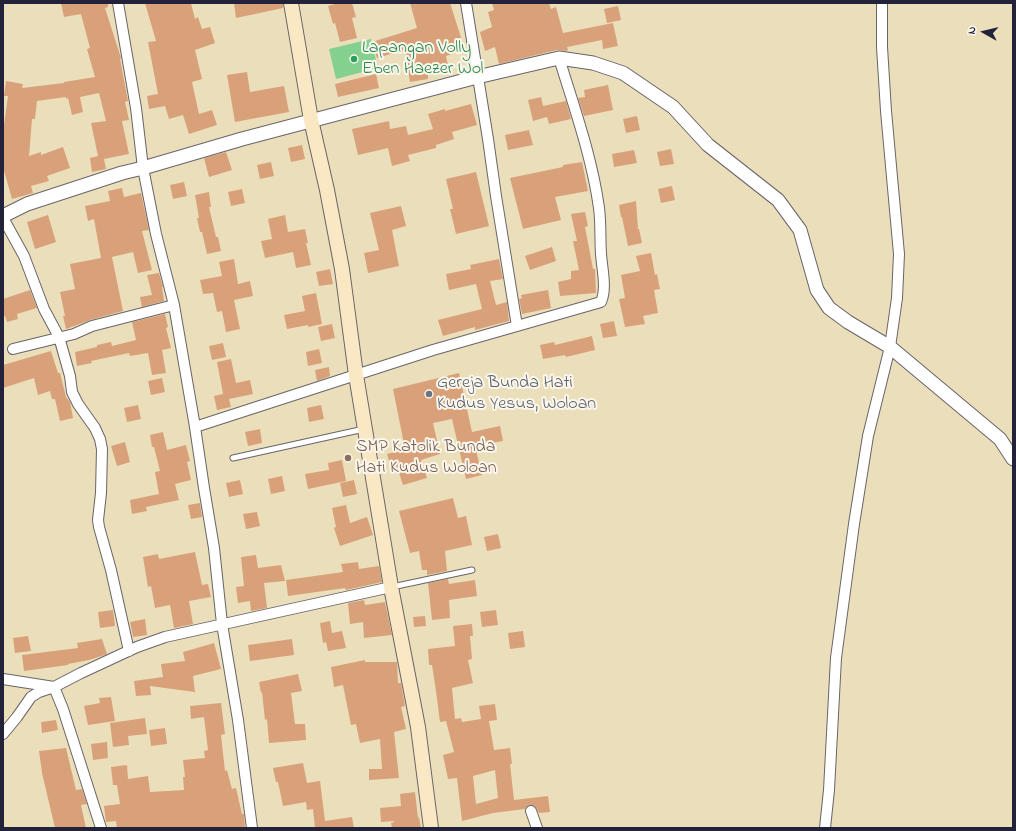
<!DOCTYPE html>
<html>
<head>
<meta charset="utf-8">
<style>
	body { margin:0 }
	#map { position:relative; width:1016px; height:831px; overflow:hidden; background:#ebdfbb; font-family:"Indie Flower",sans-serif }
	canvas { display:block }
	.frame { position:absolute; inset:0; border:4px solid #22223b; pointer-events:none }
	.north { position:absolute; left:964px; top:12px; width:40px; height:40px; -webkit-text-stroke:3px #fbf7ec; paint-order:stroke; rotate:278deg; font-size:11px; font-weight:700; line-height:16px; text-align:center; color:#22223b }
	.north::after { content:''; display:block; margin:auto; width:14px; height:18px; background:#22223b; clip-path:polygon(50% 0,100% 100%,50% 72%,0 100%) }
</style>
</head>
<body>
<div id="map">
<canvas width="1016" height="831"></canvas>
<div class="frame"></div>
<div class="north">N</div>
</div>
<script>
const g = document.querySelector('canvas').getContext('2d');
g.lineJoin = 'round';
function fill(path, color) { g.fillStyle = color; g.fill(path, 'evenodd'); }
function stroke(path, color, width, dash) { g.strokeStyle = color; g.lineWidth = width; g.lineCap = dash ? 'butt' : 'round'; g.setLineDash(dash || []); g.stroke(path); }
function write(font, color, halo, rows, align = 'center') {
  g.font = font + ' "Indie Flower",sans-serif'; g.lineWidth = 4; g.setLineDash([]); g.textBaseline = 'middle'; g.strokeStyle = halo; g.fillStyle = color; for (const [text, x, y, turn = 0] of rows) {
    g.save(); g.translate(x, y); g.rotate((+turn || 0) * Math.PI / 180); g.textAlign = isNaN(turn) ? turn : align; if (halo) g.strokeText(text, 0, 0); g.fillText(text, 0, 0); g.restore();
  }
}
fill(new Path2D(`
	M371,39L378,68L336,79L329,49Z`), '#84d18f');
fill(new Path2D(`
	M61,3H108V7L105,8L121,58L120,59L128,101L125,102L129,120L122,121L129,154L104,159L106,169L92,172L90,158L98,156L91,123L106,121L99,93L80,97L83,112L72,115L68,98L66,99V97L37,101L35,119H32L29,156L41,152V155L63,147L70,168L47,176L49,181L31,186L33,193L12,199L3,167V125H4L8,96H4L6,81L23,84L22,88L64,83V82L95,77L87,49L90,48L81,14L64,17Z
	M145,3H191L195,19L198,17L202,29L210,27L215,43L195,50L202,79L192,82L199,114L212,110L217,125L189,134L183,115L169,119L165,106L149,109L147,96L158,94L148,42L156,41Z
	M234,3H283V8L236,18Z
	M338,3H352L356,17L352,18L357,38L340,42L335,23L333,24L328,6Z
	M410,3H450L465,50L446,56L449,70L428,75V79L410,82L405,50L377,58L372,42L417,28Z
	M492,3H549L551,9L556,7L563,33L613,23L618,46L603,49L602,40L567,47L568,50L566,51L557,50L499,64L495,47L485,51L480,32L492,27L488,12L494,10Z
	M618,6L621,20L607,23L604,9Z
	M247,72L250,92L284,86L289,112L235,122L227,75Z
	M376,74L379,88L338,97L335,84Z
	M608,85L613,110L584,116L578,98L585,97L584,90Z
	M541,97L543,106L566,101L571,119L549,124L547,117L533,121L528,100Z
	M471,104L477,125L452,132L454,139L436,145V148L408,155L410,161L392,166L388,148L358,155L352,129L389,121L390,129L406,126L408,135L433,129L428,114L445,109V111Z
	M637,116L640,130L626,133L623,119Z
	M529,130L533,145L508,150L505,135Z
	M302,145L305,159L291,162L288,148Z
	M671,149L674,164L660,166L657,152Z
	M634,150L637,163L614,167L612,154Z
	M226,152L232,170L209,177L204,158Z
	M271,162L274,176L260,179L257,165Z
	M582,162L588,191L555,197L561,220L523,229L510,178L563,167V165Z
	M476,172L489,226L456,234L450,209H453L446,179Z
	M184,182L187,196L173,199L170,185Z
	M672,186L675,200L661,203L658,189Z
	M122,188L124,197L141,193L149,230L142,231L152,270L138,273L133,252L112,257L123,311L90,320L66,329L63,316H65L60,292L75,289L70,264L101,258L94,219L88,221L85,206L110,201L108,191Z
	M242,189L245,203L231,206L228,192Z
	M209,192L211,207H209L216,237H218L221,251L207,254L202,232H200L197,218H199L195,195Z
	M636,201L638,229H639L642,243L628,246L622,217H621L619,205Z
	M401,206L406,226L392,230L399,266L368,273L364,253L379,250L370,213Z
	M585,212L588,226L585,227L593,269H595L596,293L560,296L558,282L571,279V271L579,270L573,241H577L571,214Z
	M48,215L56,242L35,249L27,222Z
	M285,215L288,232L305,229L308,243H306L311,265L296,268L293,252L265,258L261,241L272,239L268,219Z
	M552,247L556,261L530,270L525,256Z
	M651,253L655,275L657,274L660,289L654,290L658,313L643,316L645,324L625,327L619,299L625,298L621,275L640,271L636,256Z
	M234,259L238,284L250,281L253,296L234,300L240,329L226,332L222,311L217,312L213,293L203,294L200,280L222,276L219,262Z
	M499,259L503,279L490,281L496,305L507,302L509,321L475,330V327L443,336L438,320L482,309L476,284L449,290L446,274L471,269L470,265Z
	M330,269L333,284L319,286L316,272Z
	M159,273L163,287H162L164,301L142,307L140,297L152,295L147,275Z
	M30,290L37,308L17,314L18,319L7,322L5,316H3V299Z
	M548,290L551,308L522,314L519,299L522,298L521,295Z
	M316,293L322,324L308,327V325L287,329L284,315L305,311L302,296Z
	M165,314L168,327L166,328L171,348L162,350L166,373L152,375L148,353L130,356L129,353L91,361L92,363L77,366L75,352L97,347V345L111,342L112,346L136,340L132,322Z
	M614,321L617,336L603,338L600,324Z
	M332,324L335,338L321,341L318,327Z
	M592,336L595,350L566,357L565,355L543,359L540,345L554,342L555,345Z
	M223,343L226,357L212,360L209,346Z
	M319,349L322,363L308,366L306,352Z
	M51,351L58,373H60L66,397L70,402L73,418L60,421L55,399H52L50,391L38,395L34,378L3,388V365Z
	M231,359L236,383L250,380L253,394L229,399L231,407L217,410L214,396L223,394L217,362Z
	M329,367L330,376L317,381L315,370Z
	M459,373L472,432L500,426L503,441L475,446L482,475L466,479L452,419L433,423L440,454L421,460L427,478L403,485L397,467L391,468L387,454L405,449L393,389Z
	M162,378L165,392L151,395L148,381Z
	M138,405L141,419L127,422L124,408Z
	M321,405L324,419L309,422L307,408Z
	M260,429L262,443L248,446L245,432Z
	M163,432L167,450L186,445L190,461L187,462L191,480L175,484L179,500L146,507L147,511L132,514L130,500L159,494L155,472L160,471L154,447H152L150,435Z
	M125,442L130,462L117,466L111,446Z
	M342,460L346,481L308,489L305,474L329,470L328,463Z
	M282,476L285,491L271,494L268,479Z
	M240,480L243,494L229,497L226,483Z
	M354,480L357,494L343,497L340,483Z
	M453,498L458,518L466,516L472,545L445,551L447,571L427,575V570H422L419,551L410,553L399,511Z
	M200,503L202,517L191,519L188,505Z
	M346,505L350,523L367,517L373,535L340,546L334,528L336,527L332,508Z
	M257,512L260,526L246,529L243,514Z
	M498,534L501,548L487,551L484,537Z
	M195,552L202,585L208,584L211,597L189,601L193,624L174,628L170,605L155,608L151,586L148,587L143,557L158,554L159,559Z
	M256,555L258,568L281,565L285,581L264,583L267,608L251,611L250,601L238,603L236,587L244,586L241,557Z
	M358,562L359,569L379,566L382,582L346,590L345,588L288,596L286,580L343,572L341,564Z
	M448,579L449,584L475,580L477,596L449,600L450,618L432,620L428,583Z
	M364,600L365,605L385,602L392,635L364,638L363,622L350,624L348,603Z
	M113,610L115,626L100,628L98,612Z
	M496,610L498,625L482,627L480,612Z
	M425,616L426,626L414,627L413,617Z
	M145,619L147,635L133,637L130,622Z
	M330,621L332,633L342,631L346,648L328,651L326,642L323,643L320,623Z
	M472,624L473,636H470L472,659L468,660L473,683L452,688L455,719L461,718L462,722L481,719L479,706L495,704L497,720L489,721L494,750L510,748L512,764H510L514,800L548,796L550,812L539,813L535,806L529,805L525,809L493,813L462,821L457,778L448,779L443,755L454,752L446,721L440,722L436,691L432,665H429L428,649L455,646L453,626ZM495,770L498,798L476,804L473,776Z
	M523,631L525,647L510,649L508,633Z
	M28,636L31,651L15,653L13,638Z
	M102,639L107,654L105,655L89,660L68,664V665L24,671L22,655L78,648L77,643Z
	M292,639L294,655L250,661L248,645Z
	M214,643L221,669L193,676L195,692L150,686L151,695L136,696L134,681L163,677L161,664L185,661L183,652Z
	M365,660V662H397L398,683H401L405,706L401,707L406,729L394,732L399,778L369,780V769H382L380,739L360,743L356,724L351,725L343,685L334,687L331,667Z
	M298,674L302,691L291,693L295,724H305L306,740L269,743L267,719L265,720L262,692L261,693L259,682Z
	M111,697L115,721L88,725L84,706L100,703L99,698Z
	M221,703L225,734L221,735L225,771L227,770L232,789L236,788L242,814H244L245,828H117L116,821L106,822L104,806L120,804L117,785H113L111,767L127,765L128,779L148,776L150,792L184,790L183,777H185L183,760L205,758L204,751L208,750L204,717L191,719L190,706Z
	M145,718L147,734L128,736L129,745L113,747L110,723Z
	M56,720L58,730L42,733L41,722Z
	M165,728L167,744L151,746L149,730Z
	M107,742L108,758L93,760L91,744Z
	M66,748L76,790L82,789L87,804L81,805L86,828H55L42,773L39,751Z
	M303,763L307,783L320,781L325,821L352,817L354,828H315L313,809L307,810L306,802L283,806L278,782H276L273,768Z
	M415,792L418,818L419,817L421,828H392L391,823L394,822V821L381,822L380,808L401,806L400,794Z`), '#d9a17a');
const service = new Path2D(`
	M233,458L364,429
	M392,587L472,570`);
const minor = new Path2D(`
	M118,3L136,108L143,168L156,234L174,305L195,427L204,488L214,548L222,624L238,720L252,828
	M466,3L488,139L496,196L517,326
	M3,218L24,256L44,309L59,337L70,376L72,392L78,404L95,428L100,439L102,449L101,493L98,520L99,527L111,570L129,651
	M13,349L74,334L92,326L174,305
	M195,427L433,350L601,302C607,288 602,269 601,254C600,239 601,223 599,208C592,157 574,107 559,58
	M3,679L54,687L81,673L137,647L165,637L391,587
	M3,734L17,717L31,697L39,692L54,687L63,709L101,828
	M531,811L537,828
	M825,828L829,790L836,658L854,524L868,436L890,347L897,298L899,254L886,111L882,47V3`);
const tertiary = new Path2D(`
	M3,216L27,204L122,173L143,168L242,139L477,77L559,58L593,63L623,73L673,107L708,145L778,200L800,230L817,290L829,308L848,322L890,347L1000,439L1013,459`);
const secondary = new Path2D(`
	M291,3L311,120L327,190L342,269L356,375L391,587L418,727L431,828`);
stroke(service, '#686468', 7);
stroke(minor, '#686468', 12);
stroke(tertiary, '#686468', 15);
stroke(secondary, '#686468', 16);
stroke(service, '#fff', 5);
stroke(minor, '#fff', 10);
stroke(tertiary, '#fff', 13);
stroke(secondary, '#fae7c3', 14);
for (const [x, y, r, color] of [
	[354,59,4,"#2e9e5b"],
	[429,394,4,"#6b7280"],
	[348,458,4,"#8d6e63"]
]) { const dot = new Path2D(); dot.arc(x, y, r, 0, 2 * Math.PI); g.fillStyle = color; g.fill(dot); stroke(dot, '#fbf7ec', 1.5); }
write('18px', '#27864d', '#fbf7ec', [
	["Lapangan Volly",362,49],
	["Eben Haezer Wol",362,70]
], 'left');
write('18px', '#5b616d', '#fbf7ec', [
	["Gereja Bunda Hati",437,384],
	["Kudus Yesus, Woloan",437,405]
], 'left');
write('18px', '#785e54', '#fbf7ec', [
	["SMP Katolik Bunda",356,448],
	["Hati Kudus Woloan",356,469]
], 'left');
</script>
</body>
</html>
